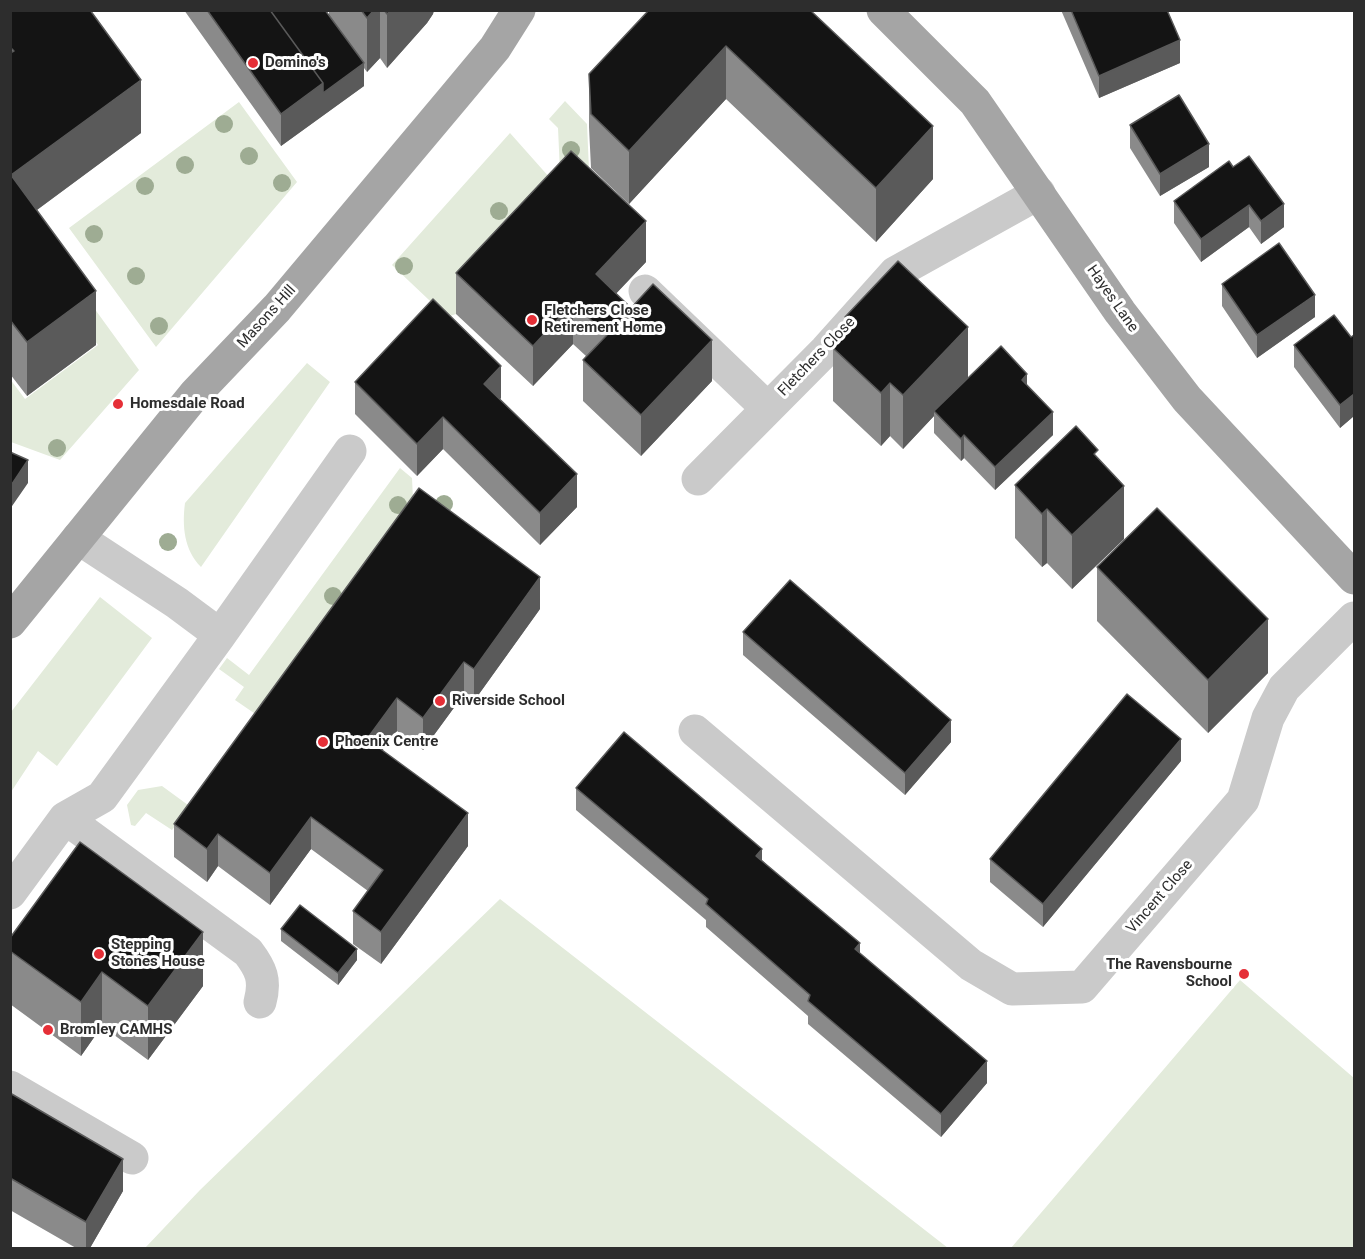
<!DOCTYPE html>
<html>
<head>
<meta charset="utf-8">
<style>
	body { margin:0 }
	#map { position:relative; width:1365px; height:1259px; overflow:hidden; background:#fff; font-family:Roboto,sans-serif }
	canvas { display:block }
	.frame { position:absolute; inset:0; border:12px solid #2d2d2d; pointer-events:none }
</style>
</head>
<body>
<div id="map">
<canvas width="1365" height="1259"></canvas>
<div class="frame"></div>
</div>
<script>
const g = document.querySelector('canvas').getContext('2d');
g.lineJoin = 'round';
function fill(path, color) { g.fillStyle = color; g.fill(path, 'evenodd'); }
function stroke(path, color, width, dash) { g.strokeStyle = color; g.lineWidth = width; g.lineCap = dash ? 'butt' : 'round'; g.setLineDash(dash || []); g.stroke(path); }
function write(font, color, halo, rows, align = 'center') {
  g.font = font + ' Roboto,sans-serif'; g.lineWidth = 6; g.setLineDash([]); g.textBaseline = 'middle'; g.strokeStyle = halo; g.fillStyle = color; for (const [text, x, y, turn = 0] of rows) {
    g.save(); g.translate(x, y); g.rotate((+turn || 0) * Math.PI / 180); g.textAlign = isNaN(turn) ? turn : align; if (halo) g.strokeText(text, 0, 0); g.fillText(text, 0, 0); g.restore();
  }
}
fill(new Path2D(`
	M565,101L587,124L589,170L560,172L558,128L549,119Z
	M239,102L297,182L156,347L69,228Z
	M510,133L566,196L456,314L447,317L392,265Z
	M18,236L44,239L139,370L60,460L11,442L10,379L25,399L98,345Z
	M307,363L330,382L201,567C184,550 182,526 185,503Z
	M400,468L412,478L414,521L267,722L235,700L244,687L219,669L227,658L249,675Z
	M100,597L152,638L57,766L38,751L11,792V712Z
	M162,786L188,805V809L172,830L146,813L135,826L131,825L127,805L138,790Z
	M500,899L948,1248H145L200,1190Z
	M1240,980L1354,1078V1248H1011Z`), '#e3ebdb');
stroke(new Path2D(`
	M645,291L767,408
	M698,479L826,350L895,273L1039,193
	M220,635L350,451
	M695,731L971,965L1012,989L1082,987L1243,800L1268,718L1284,688L1354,618
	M65,818L248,952C261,969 266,980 260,1002
	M10,893L65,818L102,797L220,635L177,603L78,538
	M10,1087L132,1158`), '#cacaca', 33);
stroke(new Path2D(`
	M883,10L975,102L1120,312L1187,399L1354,578
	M10,622L195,394L277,308L455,96L495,48L519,10`), '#a5a5a5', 33);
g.fillStyle = '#9eac93';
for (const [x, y] of [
	[224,124],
	[571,150],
	[249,156],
	[185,165],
	[282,183],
	[145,186],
	[499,211],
	[94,234],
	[404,266],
	[136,276],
	[159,326],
	[57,448],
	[444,504],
	[398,505],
	[168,542],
	[333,596]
]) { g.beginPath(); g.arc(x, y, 9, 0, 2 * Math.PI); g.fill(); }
fill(new Path2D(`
	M10,10L141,133L37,210L96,345L27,396L10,374Z
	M184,10H325L329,15V10H434L433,14L427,23L387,68L380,58L367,72L364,68V86L281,146Z
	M810,10L933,179L876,242L726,99L629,204L591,168L589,127V74Z
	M1061,10H1167L1180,63L1099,98Z
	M1130,125L1209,167L1160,196L1130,148Z
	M1229,161L1284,227L1261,244L1249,227L1201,262L1174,223V201Z
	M646,262L616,293L712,381L641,456L583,401V360L586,356L573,344L533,386L456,314V273Z
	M1222,284L1315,317L1257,358L1222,306Z
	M845,317L968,378L1027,386L1053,435L995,490L964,458L961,461L934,433V416L903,449L890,436L881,446L833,401V348L845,335Z
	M1354,335V416L1340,428L1294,367V345L1351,337Z
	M355,382L501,398L500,399L577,507L540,545L443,449L417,476L355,414Z
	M1354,417V442L1353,441V418Z
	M1098,458L1124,539L1072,589L1047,563L1042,567L1015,538V485Z
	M1097,567L1268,673L1208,733L1097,621Z
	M540,609L474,701L464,694L423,750L397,731L382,750L468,846L381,964L353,944V911L368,891L311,849L270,905L218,866L207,882L174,857V824Z
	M743,632L951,742L905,795L743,655Z
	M1181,761L1043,927L990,882V859Z
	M576,788L762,860L860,954L987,1083L941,1137L808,1024V1016L706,927V920L576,810Z
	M281,929L357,960L338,985L281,941Z
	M10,938L203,986L148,1060L102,1026L81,1056L10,1004Z
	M10,1093L123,1191L90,1248H76L10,1210Z`), '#8a8a8a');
fill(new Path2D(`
	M374,10H380V58L367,72V18Z
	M391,10H434L433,14L427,23L387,68V14Z
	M1180,40V63L1099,98V76Z
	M726,46V99L629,204V151Z
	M364,63V86L281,146V114L323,83Z
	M141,80V133L11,229V175Z
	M933,126V179L876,242V188Z
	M1209,144V167L1160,196V174Z
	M1284,204V227L1261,244V221Z
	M1249,205V227L1201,262V239Z
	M646,221V262L596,315V274Z
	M96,291V345L27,396V342Z
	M1315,295V317L1257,358V335Z
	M573,303V344L533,386V346Z
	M968,327V380L934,411V416L903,449V395Z
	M712,340V381L641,456V415Z
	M501,366V398L484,416V384Z
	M1027,374V396L1022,380Z
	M890,383V436L881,446V393Z
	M1354,394V416L1340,428V405Z
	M1053,412V435L995,490V467Z
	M443,417V449L417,476V444Z
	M964,435V458L961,461V439Z
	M28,460V483L10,509V487Z
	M577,474V507L540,545V513Z
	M1124,486V539L1072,589V535Z
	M1047,509V563L1042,567V514Z
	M540,577V609L474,701V669Z
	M1268,619V673L1208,733V680Z
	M464,662V694L423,750V718Z
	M397,698V731L367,771V739Z
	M951,720V742L905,795V773Z
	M1181,739V761L1043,927V904Z
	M468,813V846L381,964V932Z
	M311,817V849L270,905V873Z
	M218,834V866L207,882V849Z
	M762,849V871L756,856Z
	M203,932V986L148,1060V1006Z
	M860,943V966L855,949Z
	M357,949V960L338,985V973Z
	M102,972V1026L81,1056V1002Z
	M987,1061V1083L941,1137V1114Z
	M123,1159V1191L90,1248H86V1222Z`), '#5a5a5a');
const building = new Path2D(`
	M10,10H90L141,80L11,175L96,291L27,342L10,320V53L14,51L10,47Z
	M207,10H270L323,83L281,114Z
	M270,10H325L364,63L323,93V83Z
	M361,10H374L367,18Z
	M384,10H391L387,14Z
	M649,10H810L933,126L876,188L726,46L629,151L591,114L589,74Z
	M1071,10H1167L1180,40L1099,76Z
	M1179,95L1209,144L1160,174L1130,125Z
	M571,151L646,221L596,274L631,308L653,284L712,340L641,415L583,360L607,335L573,303L533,346L456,273Z
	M1249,156L1284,204L1261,221L1249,205L1201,239L1174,201L1229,161L1233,167Z
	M1279,243L1315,295L1257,335L1222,284Z
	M898,261L968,327L903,395L890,383L881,393L833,348L855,325L845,317Z
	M433,299L501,366L484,384L577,474L540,513L443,417L417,444L355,382Z
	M1334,315L1351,337L1354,335V394L1340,405L1294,345Z
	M1001,346L1027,374L1022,380L1053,412L995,467L964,435L961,439L934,411Z
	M1076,426L1098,450L1094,454L1124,486L1072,535L1047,509L1042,514L1015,485Z
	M10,452L28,460L10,487Z
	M419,488L540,577L474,669L464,662L423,718L397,698L367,739L468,813L381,932L353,911L383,870L311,817L270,873L218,834L207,849L174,824Z
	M1157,508L1268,619L1208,680L1097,567Z
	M790,580L951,720L905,773L743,632Z
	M1127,694L1181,739L1043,904L990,859Z
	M624,732L762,849L756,856L860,943L855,949L987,1061L941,1114L808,1001L810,995L706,904L708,899L576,788Z
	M80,842L203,932L148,1006L102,972L81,1002L10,951V938Z
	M300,905L357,949L338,973L281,929Z
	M10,1093L123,1159L86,1222L10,1178Z`);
fill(building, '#141414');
stroke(building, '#5a5a5a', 1.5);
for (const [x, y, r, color] of [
	[253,63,6,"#e52f37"],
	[532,320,6,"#e52f37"],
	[118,404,6,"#e52f37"],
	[440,701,6,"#e52f37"],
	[323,742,6,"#e52f37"],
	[99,954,6,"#e52f37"],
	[1244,974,6,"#e52f37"],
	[48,1030,6,"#e52f37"]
]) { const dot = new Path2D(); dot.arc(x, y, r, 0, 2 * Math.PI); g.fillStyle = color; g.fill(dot); stroke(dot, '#fff', 2); }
write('bold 15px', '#2d2d2d', '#fff', [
	["Domino's",265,63],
	["Fletchers Close",544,311],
	["Retirement Home",544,328],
	["Homesdale Road",130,404],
	["Riverside School",452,701],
	["Phoenix Centre",335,742],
	["Stepping",111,945],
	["Stones House",111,962],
	["The Ravensbourne",1232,965,"right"],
	["School",1232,982,"right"],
	["Bromley CAMHS",60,1030]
], 'left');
write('15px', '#2d2d2d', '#fff', [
	["Hayes Lane",1112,299,55],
	["Masons Hill",267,317,-48],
	["Fletchers Close",817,357,-46],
	["Vincent Close",1160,897,-49]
]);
</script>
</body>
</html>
